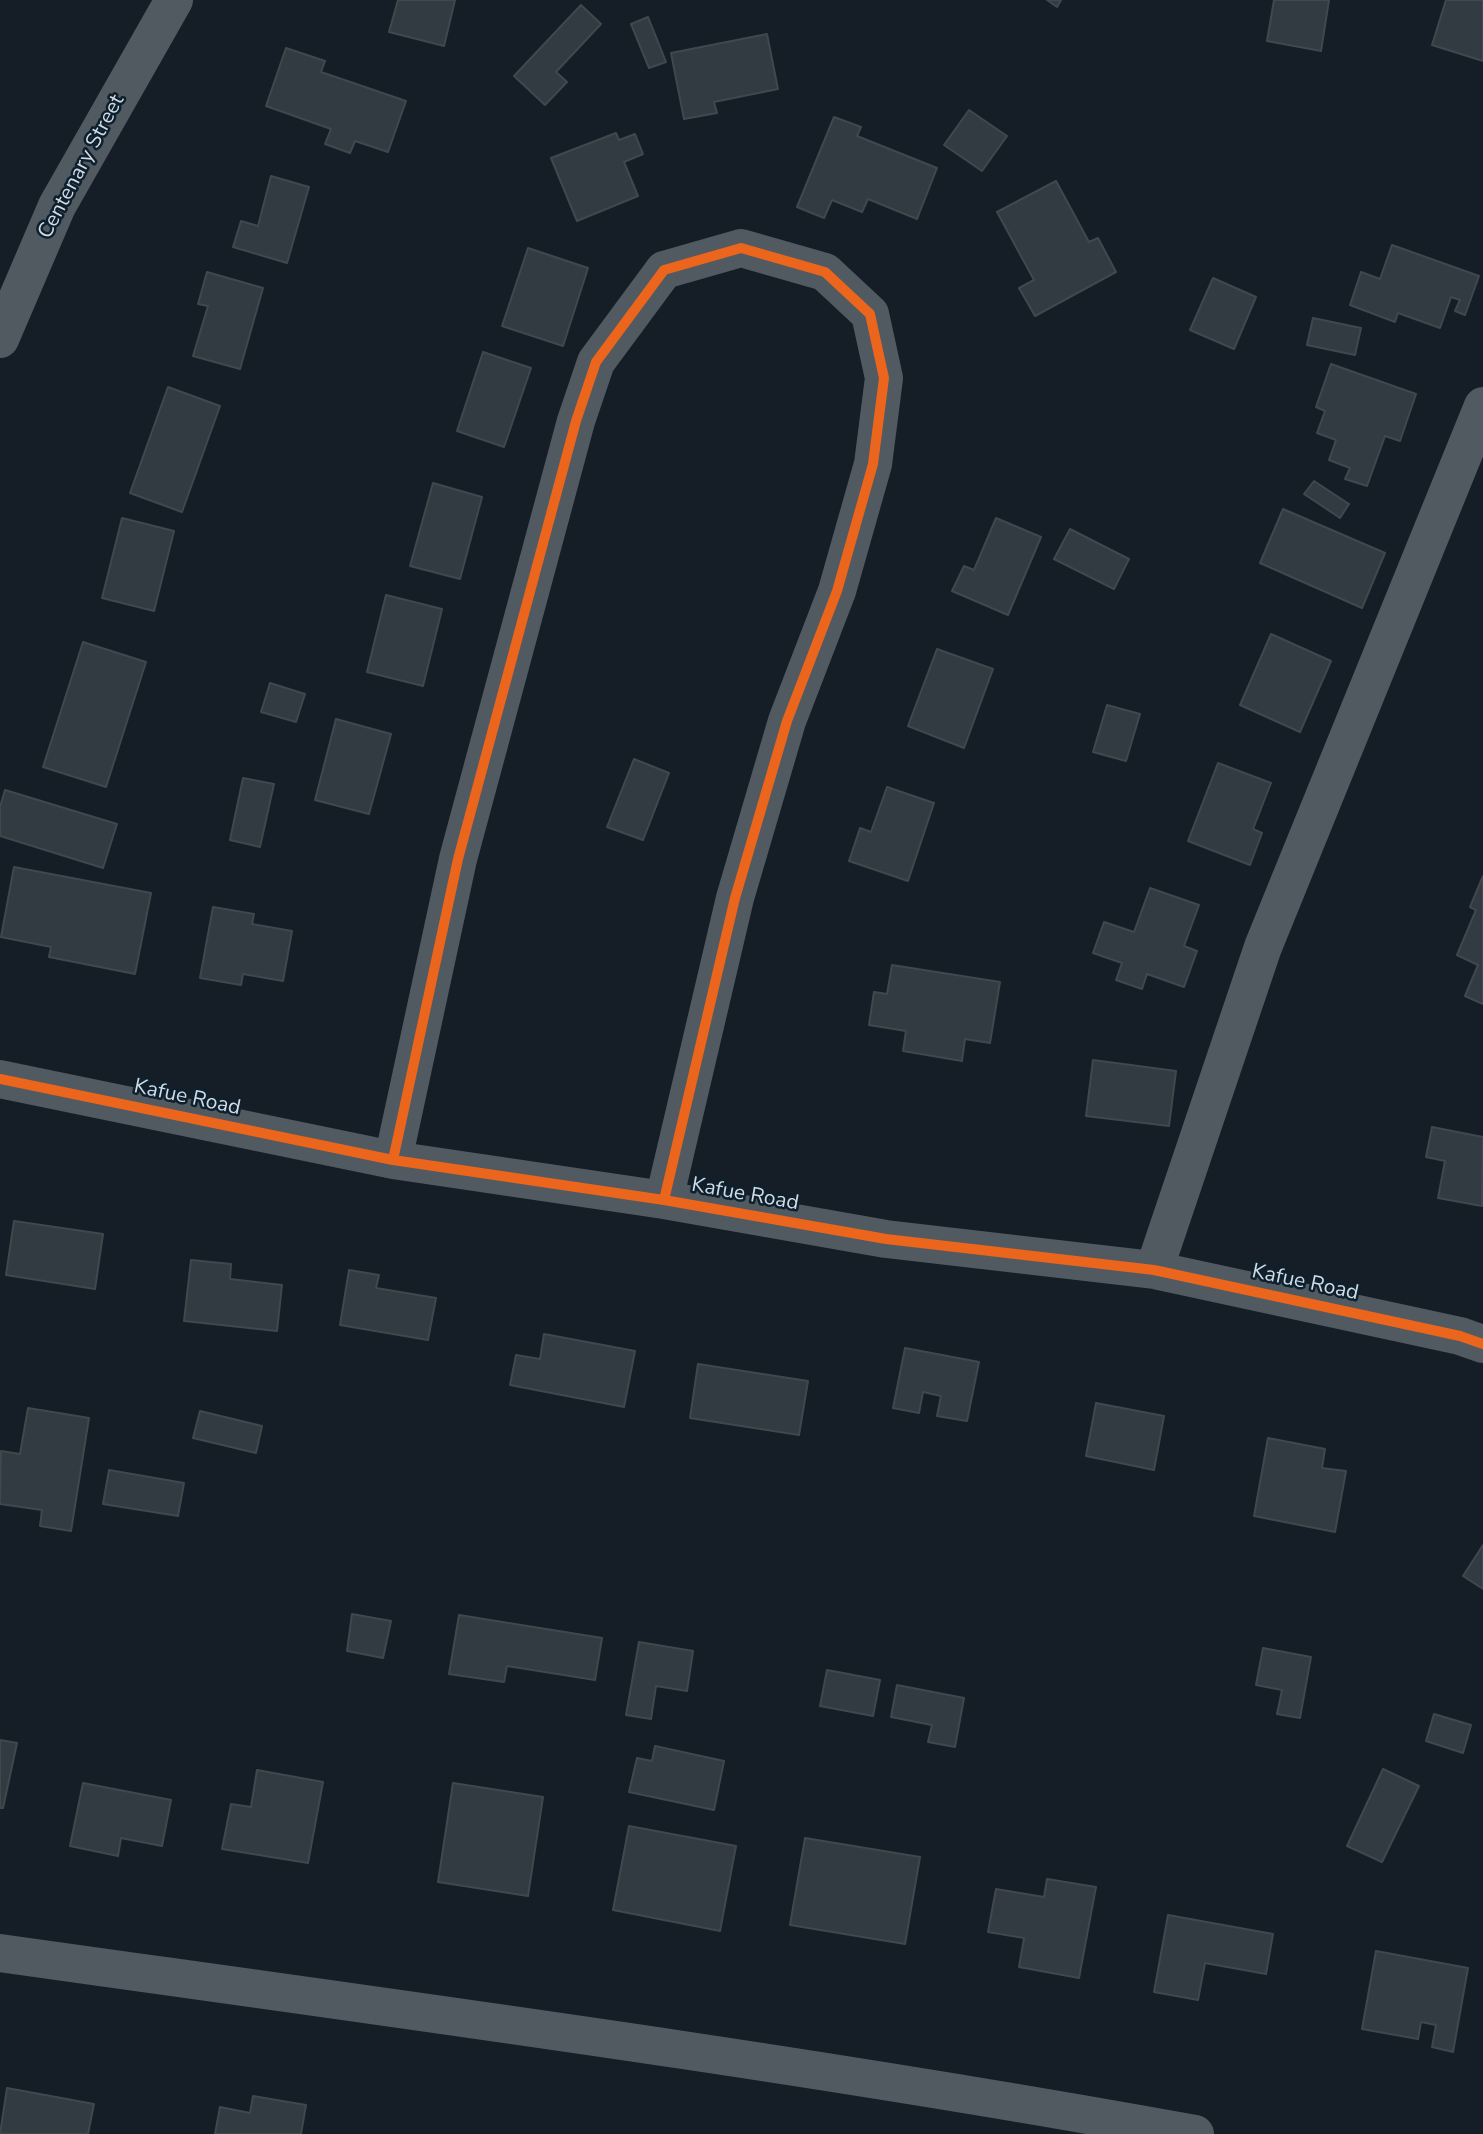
<!DOCTYPE html>
<html>
<head>
<meta charset="utf-8">
<style>
	body { margin:0 }
	canvas { display:block; background:#151e26 }
</style>
</head>
<body>
<canvas width="1483" height="2134"></canvas>
<script>
const g = document.querySelector('canvas').getContext('2d');
g.lineJoin = 'round';
function fill(path, color) { g.fillStyle = color; g.fill(path, 'evenodd'); }
function stroke(path, color, width, dash) { g.strokeStyle = color; g.lineWidth = width; g.lineCap = dash ? 'butt' : 'round'; g.setLineDash(dash || []); g.stroke(path); }
function write(font, color, halo, rows, align = 'center') {
  g.font = font + ' "Nunito Sans",sans-serif'; g.lineWidth = 5; g.setLineDash([]); g.textBaseline = 'middle'; g.strokeStyle = halo; g.fillStyle = color; for (const [text, x, y, turn = 0] of rows) {
    g.save(); g.translate(x, y); g.rotate((+turn || 0) * Math.PI / 180); g.textAlign = isNaN(turn) ? turn : align; if (halo) g.strokeText(text, 0, 0); g.fillText(text, 0, 0); g.restore();
  }
}
const building = new Path2D(`
	M398,0H455L444,46L389,32Z
	M1047,0H1061L1057,7Z
	M1274,0H1329L1321,51L1267,41Z
	M1446,0H1483V61L1432,45Z
	M581,5L601,24L556,72L567,82L545,105L514,76Z
	M648,17L666,62L649,68L631,24Z
	M767,34L778,89L714,102L717,113L684,119L671,53Z
	M286,48L325,61L321,72L406,101L388,152L355,141L350,153L325,144L331,129L266,106Z
	M969,110L1007,136L982,171L944,145Z
	M834,117L861,127L857,136L937,168L917,219L868,199L862,212L832,200L824,218L797,207Z
	M616,133L619,140L635,134L643,154L624,162L638,196L577,221L551,158Z
	M271,176L309,187L287,263L233,247L241,221L258,226Z
	M1056,181L1089,242L1098,238L1116,272L1035,316L1019,288L1034,280L997,212Z
	M1392,245L1479,276L1465,315L1455,311L1460,300L1451,297L1440,328L1398,313L1395,322L1350,305L1361,272L1380,279Z
	M528,248L588,268L563,346L502,326Z
	M207,272L263,288L240,369L193,356L208,306L198,304Z
	M1213,278L1256,297L1234,349L1190,330Z
	M1313,318L1361,328L1355,355L1307,345Z
	M483,352L531,368L504,447L457,431Z
	M1331,364L1416,394L1400,441L1385,436L1367,486L1345,479L1350,468L1329,460L1336,440L1317,433L1325,411L1316,407Z
	M168,387L220,406L182,512L130,493Z
	M1314,481L1349,504L1340,518L1304,494Z
	M433,483L482,497L460,579L410,566Z
	M1283,509L1385,553L1362,608L1260,563Z
	M122,518L174,531L154,611L102,598Z
	M996,518L1041,537L1008,615L952,591L964,566L974,570Z
	M1070,529L1129,559L1114,589L1054,559Z
	M386,595L442,609L423,686L367,672Z
	M1271,634L1331,661L1300,732L1240,705Z
	M83,642L146,662L106,787L43,767Z
	M937,649L993,669L964,748L908,726Z
	M270,683L305,694L296,722L261,712Z
	M1107,705L1140,714L1126,761L1093,752Z
	M336,719L391,734L369,814L315,800Z
	M634,759L669,773L643,840L607,827Z
	M1218,763L1271,783L1253,829L1262,833L1250,865L1188,841Z
	M243,778L274,784L260,847L230,840Z
	M887,787L934,803L908,881L849,861L860,828L871,832Z
	M5,790L117,824L103,868L0,836V807Z
	M14,867L151,893L135,974L49,957L51,947L1,937Z
	M1483,876V1004L1465,996L1478,965L1457,955L1476,910L1470,907Z
	M1150,888L1199,905L1184,946L1197,951L1184,987L1147,974L1142,989L1116,980L1122,963L1093,953L1104,922L1134,932Z
	M213,907L254,914L252,924L292,931L283,981L243,974L241,985L200,978Z
	M892,965L1000,982L990,1043L965,1039L962,1061L903,1051L906,1031L869,1025L874,992L887,994Z
	M1093,1060L1176,1071L1169,1126L1086,1116Z
	M1432,1127L1483,1137L1482,1206L1438,1198L1445,1161L1426,1157Z
	M14,1221L103,1234L95,1289L6,1275Z
	M191,1260L231,1264L230,1279L282,1285L277,1331L184,1321Z
	M349,1270L379,1275L376,1288L436,1298L428,1340L340,1325Z
	M544,1334L635,1351L624,1407L510,1385L516,1355L540,1359Z
	M905,1348L979,1362L967,1421L937,1416L941,1396L923,1392L919,1413L893,1408Z
	M698,1364L808,1381L799,1435L690,1418Z
	M1096,1403L1164,1416L1154,1470L1086,1456Z
	M28,1408L89,1418L71,1531L40,1526L42,1510L0,1504L1,1451L20,1454Z
	M200,1411L262,1426L256,1453L193,1438Z
	M1268,1438L1325,1449L1322,1468L1346,1471L1335,1532L1254,1516Z
	M109,1470L184,1483L178,1516L103,1504Z
	M1483,1545V1589L1463,1576Z
	M352,1614L391,1621L383,1658L347,1651Z
	M459,1615L602,1638L595,1680L507,1666L504,1682L449,1674Z
	M639,1642L693,1651L687,1691L656,1686L651,1719L626,1715Z
	M1263,1648L1311,1657L1300,1718L1277,1714L1282,1690L1256,1685Z
	M827,1670L880,1680L873,1716L820,1706Z
	M897,1685L964,1698L955,1747L928,1742L932,1725L891,1717Z
	M1434,1714L1471,1725L1463,1753L1426,1741Z
	M0,1740L17,1743L3,1808H0Z
	M655,1746L724,1761L714,1810L629,1792L637,1758L652,1761Z
	M1383,1769L1419,1786L1382,1862L1347,1846Z
	M257,1770L323,1782L308,1863L222,1849L231,1804L251,1807Z
	M83,1783L171,1800L162,1846L121,1838L118,1856L70,1846Z
	M453,1783L543,1797L528,1896L438,1882Z
	M629,1826L736,1846L720,1931L613,1910Z
	M805,1838L920,1857L905,1944L790,1925Z
	M1047,1879L1096,1887L1079,1978L1019,1967L1024,1938L988,1932L996,1889L1044,1897Z
	M1168,1915L1273,1934L1266,1974L1205,1963L1198,2000L1154,1992Z
	M1376,1951L1468,1968L1453,2052L1432,2047L1436,2025L1421,2022L1418,2039L1362,2029Z
	M7,2088L94,2104L88,2134H0Z
	M253,2096L306,2105L301,2134H215L220,2107L250,2113Z`);
fill(building, '#323a42');
stroke(building, '#40484e', 2);
stroke(new Path2D(`
	M0,339L57,206L174,0
	M0,1079L393,1160L664,1200L886,1239L1154,1270L1460,1336L1483,1344
	M393,1160L458,859L576,421L596,362L664,270L741,248L825,272L870,314L884,378L873,464L837,591L787,721L735,898L664,1200
	M1154,1270L1263,947L1483,406
	M0,1953C399,2009 799,2062 1195,2134`), '#515a61', 38);
stroke(new Path2D(`
	M0,1079L393,1160L664,1200L886,1239L1154,1270L1460,1336L1483,1344
	M393,1160L458,859L576,421L596,362L664,270L741,248L825,272L870,314L884,378L873,464L837,591L787,721L735,898L664,1200`), '#eb651d', 10);
write('21px', '#d0dbe4', '#0e1f2d', [
	["Centenary Street",82,167,-62],
	["Kafue Road",187,1098,12],
	["Kafue Road",745,1195,10],
	["Kafue Road",1305,1283,12]
]);
</script>
</body>
</html>
